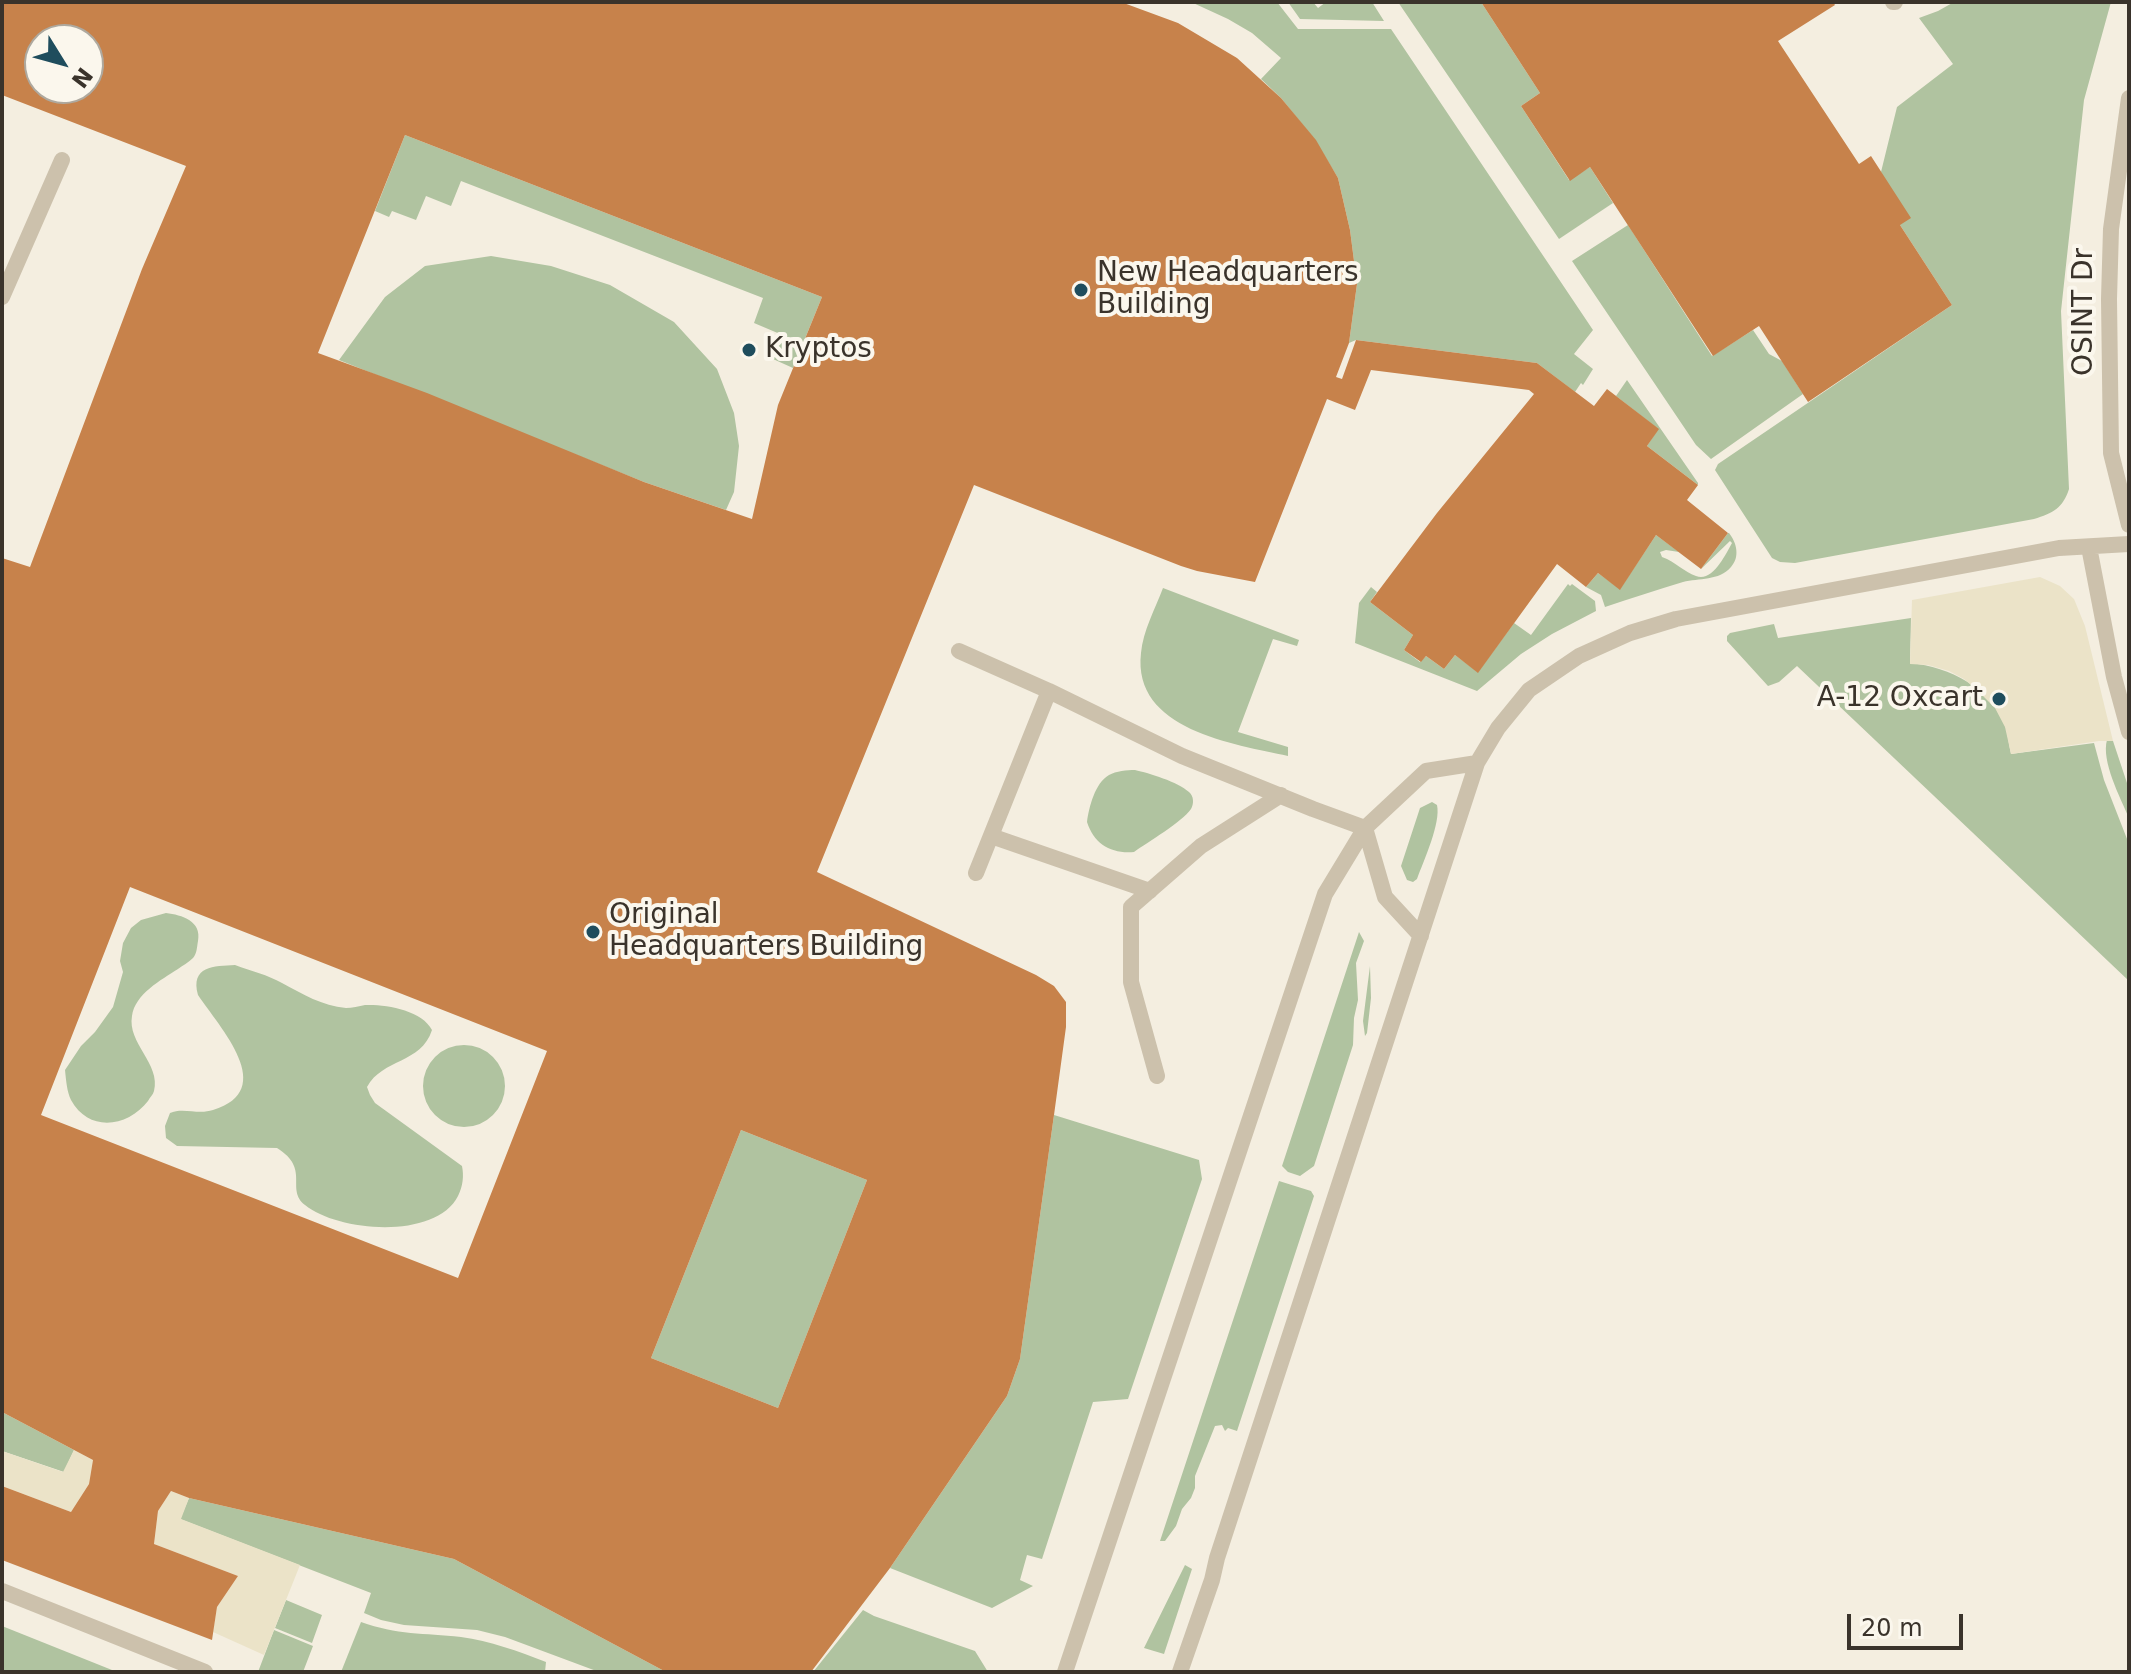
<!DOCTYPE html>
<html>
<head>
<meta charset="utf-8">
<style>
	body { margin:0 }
	#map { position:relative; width:2131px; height:1674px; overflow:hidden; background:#f4eee0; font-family:"DejaVu Sans",sans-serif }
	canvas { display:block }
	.frame { position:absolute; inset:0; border:4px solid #3a332b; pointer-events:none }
	.north { position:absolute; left:24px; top:24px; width:80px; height:80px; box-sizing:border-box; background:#fbf7ed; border:2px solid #aea99f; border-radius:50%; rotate:127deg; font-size:22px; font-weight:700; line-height:32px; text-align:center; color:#3a332b }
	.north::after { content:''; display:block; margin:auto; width:28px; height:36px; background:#1f4d5d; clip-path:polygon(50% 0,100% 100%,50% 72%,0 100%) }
	.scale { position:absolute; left:1847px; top:1614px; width:116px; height:36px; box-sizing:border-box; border:4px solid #3a332b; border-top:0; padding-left:10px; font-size:24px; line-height:28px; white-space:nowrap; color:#3a332b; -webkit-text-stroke:6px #fbf7ed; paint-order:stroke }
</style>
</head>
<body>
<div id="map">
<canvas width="2131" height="1674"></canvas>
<div class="frame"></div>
<div class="north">N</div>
<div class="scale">20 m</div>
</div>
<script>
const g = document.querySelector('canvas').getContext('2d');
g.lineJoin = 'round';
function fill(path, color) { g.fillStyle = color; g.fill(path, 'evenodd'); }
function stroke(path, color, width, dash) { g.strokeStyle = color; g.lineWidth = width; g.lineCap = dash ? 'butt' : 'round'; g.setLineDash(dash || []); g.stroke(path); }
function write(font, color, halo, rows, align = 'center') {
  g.font = font + ' "DejaVu Sans",sans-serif'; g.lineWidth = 8; g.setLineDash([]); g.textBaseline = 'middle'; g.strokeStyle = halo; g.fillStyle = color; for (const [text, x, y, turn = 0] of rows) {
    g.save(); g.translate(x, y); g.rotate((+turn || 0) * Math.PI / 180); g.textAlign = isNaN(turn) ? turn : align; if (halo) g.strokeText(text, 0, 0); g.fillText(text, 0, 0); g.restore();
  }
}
fill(new Path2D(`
	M1191,2H1277L1298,29H1391L1593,330L1574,354L1593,369L1583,385L1581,383L1575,392L1537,363L1356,340L1349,343L1357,284L1350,230L1338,178L1315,140L1281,98L1261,79L1281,58L1252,33L1228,19Z
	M1288,2H1313L1318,8L1326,2H1372L1384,21L1300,19Z
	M1398,2H1481L1540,93L1521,106L1569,180L1590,167L1613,203L1559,239Z
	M1954,2H2111L2084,100L2061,311L2069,489C2063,508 2053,513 2034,519L1795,563L1780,562L1772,558L1715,470L1718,464L1952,305L1900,225L1881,172L1897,107L1953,64L1919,18L1938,11Z
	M405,135L822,297L793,368L773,359L771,351L780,334L754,323L763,298L461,181L451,206L426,196L416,220L392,211L389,217L375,211Z
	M1628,225L1712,356L1753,330L1769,354L1782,361L1803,394L1711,459L1696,445L1572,261Z
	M491,256L551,266L610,285L674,322L717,369L734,413L739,446L734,492L726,510L644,482L339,360L385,297L425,266Z
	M1627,380L1698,483V485L1647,446L1658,429L1616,396Z
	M1728,533H1729C1737,543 1740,557 1731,567C1719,581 1699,578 1683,582C1657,590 1631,598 1605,607L1601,595L1586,587L1598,573L1620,589L1656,535L1679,552L1666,550L1660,552L1662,557C1676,562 1684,572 1696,576C1712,583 1726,554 1732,543L1730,541L1701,569Z
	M1568,584L1570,586L1572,584L1595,601L1596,611L1552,634L1521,654L1477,691L1355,643L1359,603L1371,587L1377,592L1370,602L1413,635L1404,650L1420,662L1426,656L1444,669L1455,655L1478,672L1514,623L1531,635Z
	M1163,588L1299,640L1297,646L1273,639L1238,732L1288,747V756C1234,744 1132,730 1141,653C1143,631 1155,609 1163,588Z
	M1911,618L1910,663C1950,667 1992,688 2006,728C2008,736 2009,745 2011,754L2094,743L2104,780L2129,844V981L1797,666L1779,682L1768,686L1727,641V636L1730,633L1774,624L1778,638Z
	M2107,740L2113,741L2129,789V818C2120,797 2101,761 2107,740Z
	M1135,770C1149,773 1178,782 1189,792C1194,796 1194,804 1191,809C1182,822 1148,842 1134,852C1111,854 1094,844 1087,822C1089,807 1095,783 1109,775C1116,771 1127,770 1135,770Z
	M1432,802L1437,805C1441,823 1424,860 1417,879L1413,882L1407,880L1401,866L1420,808Z
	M166,913C182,915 202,921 198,941C197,946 197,954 193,958C189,962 182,966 178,969C161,980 135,994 132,1016C127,1043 161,1064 154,1091C153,1095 150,1097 148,1101C128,1127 89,1133 71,1100C67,1092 66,1080 65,1070L81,1046L95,1032L113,1007L123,972L120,961L123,943L131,928L141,920Z
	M1359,932L1364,941L1356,963L1358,1000L1354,1018L1353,1045L1314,1166L1300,1176L1288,1172L1282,1166Z
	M235,965C251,971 268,975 282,983C303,994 322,1006 346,1008C352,1008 359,1006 365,1005C385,1004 422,1010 432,1030C421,1064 383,1058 367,1087L370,1095L375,1103L462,1166C464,1176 463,1186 458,1196C436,1240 338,1232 305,1205C285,1189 311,1169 277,1148L177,1146L166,1138L165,1126L170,1113C183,1107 198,1115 213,1110C279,1090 220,1028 198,995C190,966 214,966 235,965Z
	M1370,966L1371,998L1367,1033L1365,1036L1363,1021Z
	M423 1086a41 41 0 1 1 82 0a41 41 0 1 1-82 0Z
	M1054,1115L1199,1160L1202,1179L1128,1399L1093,1402L1042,1559L1027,1555L1020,1580L1033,1586L992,1608L890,1568L1007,1396L1020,1359Z
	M741,1130L867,1180L778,1408L651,1358Z
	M1279,1181L1311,1191L1314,1196L1237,1431L1228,1428L1225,1431L1222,1425L1215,1426L1195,1476V1488L1191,1498L1182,1509L1176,1526L1165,1541H1160Z
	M2,1412L74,1450L64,1472L2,1451Z
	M189,1498L454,1559L666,1672H599L505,1637L477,1630L404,1625L381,1620L364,1613L371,1593L180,1519Z
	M1185,1565L1192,1569L1164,1654L1144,1648Z
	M286,1600L322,1615L312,1643L275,1628Z
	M863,1610L874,1616L975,1651L988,1672H813Z
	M361,1622C397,1635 424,1633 461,1637C490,1641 518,1651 546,1662L545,1672H341Z
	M2,1626L117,1672H2Z
	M274,1630L313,1646L303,1672H258Z`), '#b0c3a0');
fill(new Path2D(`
	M2040,577L2060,586L2074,599L2085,626L2113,741H2099L2011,754L2005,727L1995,708L1978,691L1964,679L1949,671L1928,665L1910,664L1912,600Z
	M74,1450L93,1460L89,1484L71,1512L2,1486V1451L63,1472Z
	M171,1491L189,1498L181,1519L300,1565L264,1655L213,1632L217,1607L238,1576L154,1544L158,1511Z`), '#ebe3c8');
fill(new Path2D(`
	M2,2H1121L1178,23L1237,58L1281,98L1316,140L1338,178L1350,230L1357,284L1349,343L1336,377L1342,379L1356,340L1537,363L1594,406L1607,389L1659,429L1647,446L1698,485L1687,500L1728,533L1701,569L1656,535L1620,590L1598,573L1586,587L1557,564L1478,673L1455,655L1444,669L1426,656L1421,662L1404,650L1413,635L1370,602L1437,513L1534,394L1529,390L1371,370L1355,410L1327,399L1255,582L1197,571L1181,566L974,485L817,872L1036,975L1054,986L1066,1002V1027L1054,1115L1020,1359L1007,1396L890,1568L811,1672H666L454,1559L189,1498L171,1491L158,1511L154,1544L238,1576L217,1607L212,1640L2,1560V1486L71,1512L89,1484L93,1460L2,1412V558L30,567L142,269L186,166L2,95ZM40,40H88V88H40ZM405,135L822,297L778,405L752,519L644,482L427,393L318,353ZM130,887L547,1051L458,1278L41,1115ZM741,1130L867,1180L778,1408L651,1358Z
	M1481,2H1833L1835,5L1778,41L1859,164L1871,156L1911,218L1900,225L1952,305L1808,402L1759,326L1713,356L1590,167L1570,181L1521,106L1540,93Z`), '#c7824b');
stroke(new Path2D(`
	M1893,2H1895
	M2129,98L2111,229L2109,299L2111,453L2129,525
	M2,297L62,160
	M2089,547L2114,677L2129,732
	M959,651L1049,691L1182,756L1313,809L1365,828
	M1365,828L1385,897L1421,936
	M991,836L1150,891
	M976,873L1049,691
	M1157,1076L1131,982V907L1201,846L1281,795
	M2,1591L205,1672
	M1065,1672L1325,894L1365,828L1426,771L1477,763
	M1180,1672L1212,1580L1217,1558L1477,763L1498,728L1529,690L1579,656L1630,633L1676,619L2059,548L2129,544`), '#ccc1ac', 16);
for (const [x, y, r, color] of [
	[1081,290,8,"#1f4d5d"],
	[749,350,8,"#1f4d5d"],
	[1999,699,8,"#1f4d5d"],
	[593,932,8,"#1f4d5d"]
]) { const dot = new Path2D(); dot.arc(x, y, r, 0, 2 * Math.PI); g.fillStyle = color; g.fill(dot); stroke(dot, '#fbf7ed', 3); }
write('28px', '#3a332b', '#fbf7ed', [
	["New Headquarters",1097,274],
	["Building",1097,306],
	["Kryptos",765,350],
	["A-12 Oxcart",1983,699,"right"],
	["Original",609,916],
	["Headquarters Building",609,948]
], 'left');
write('28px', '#3a332b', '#fbf7ed', [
	["OSINT Dr",2085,312,-90]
]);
</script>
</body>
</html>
